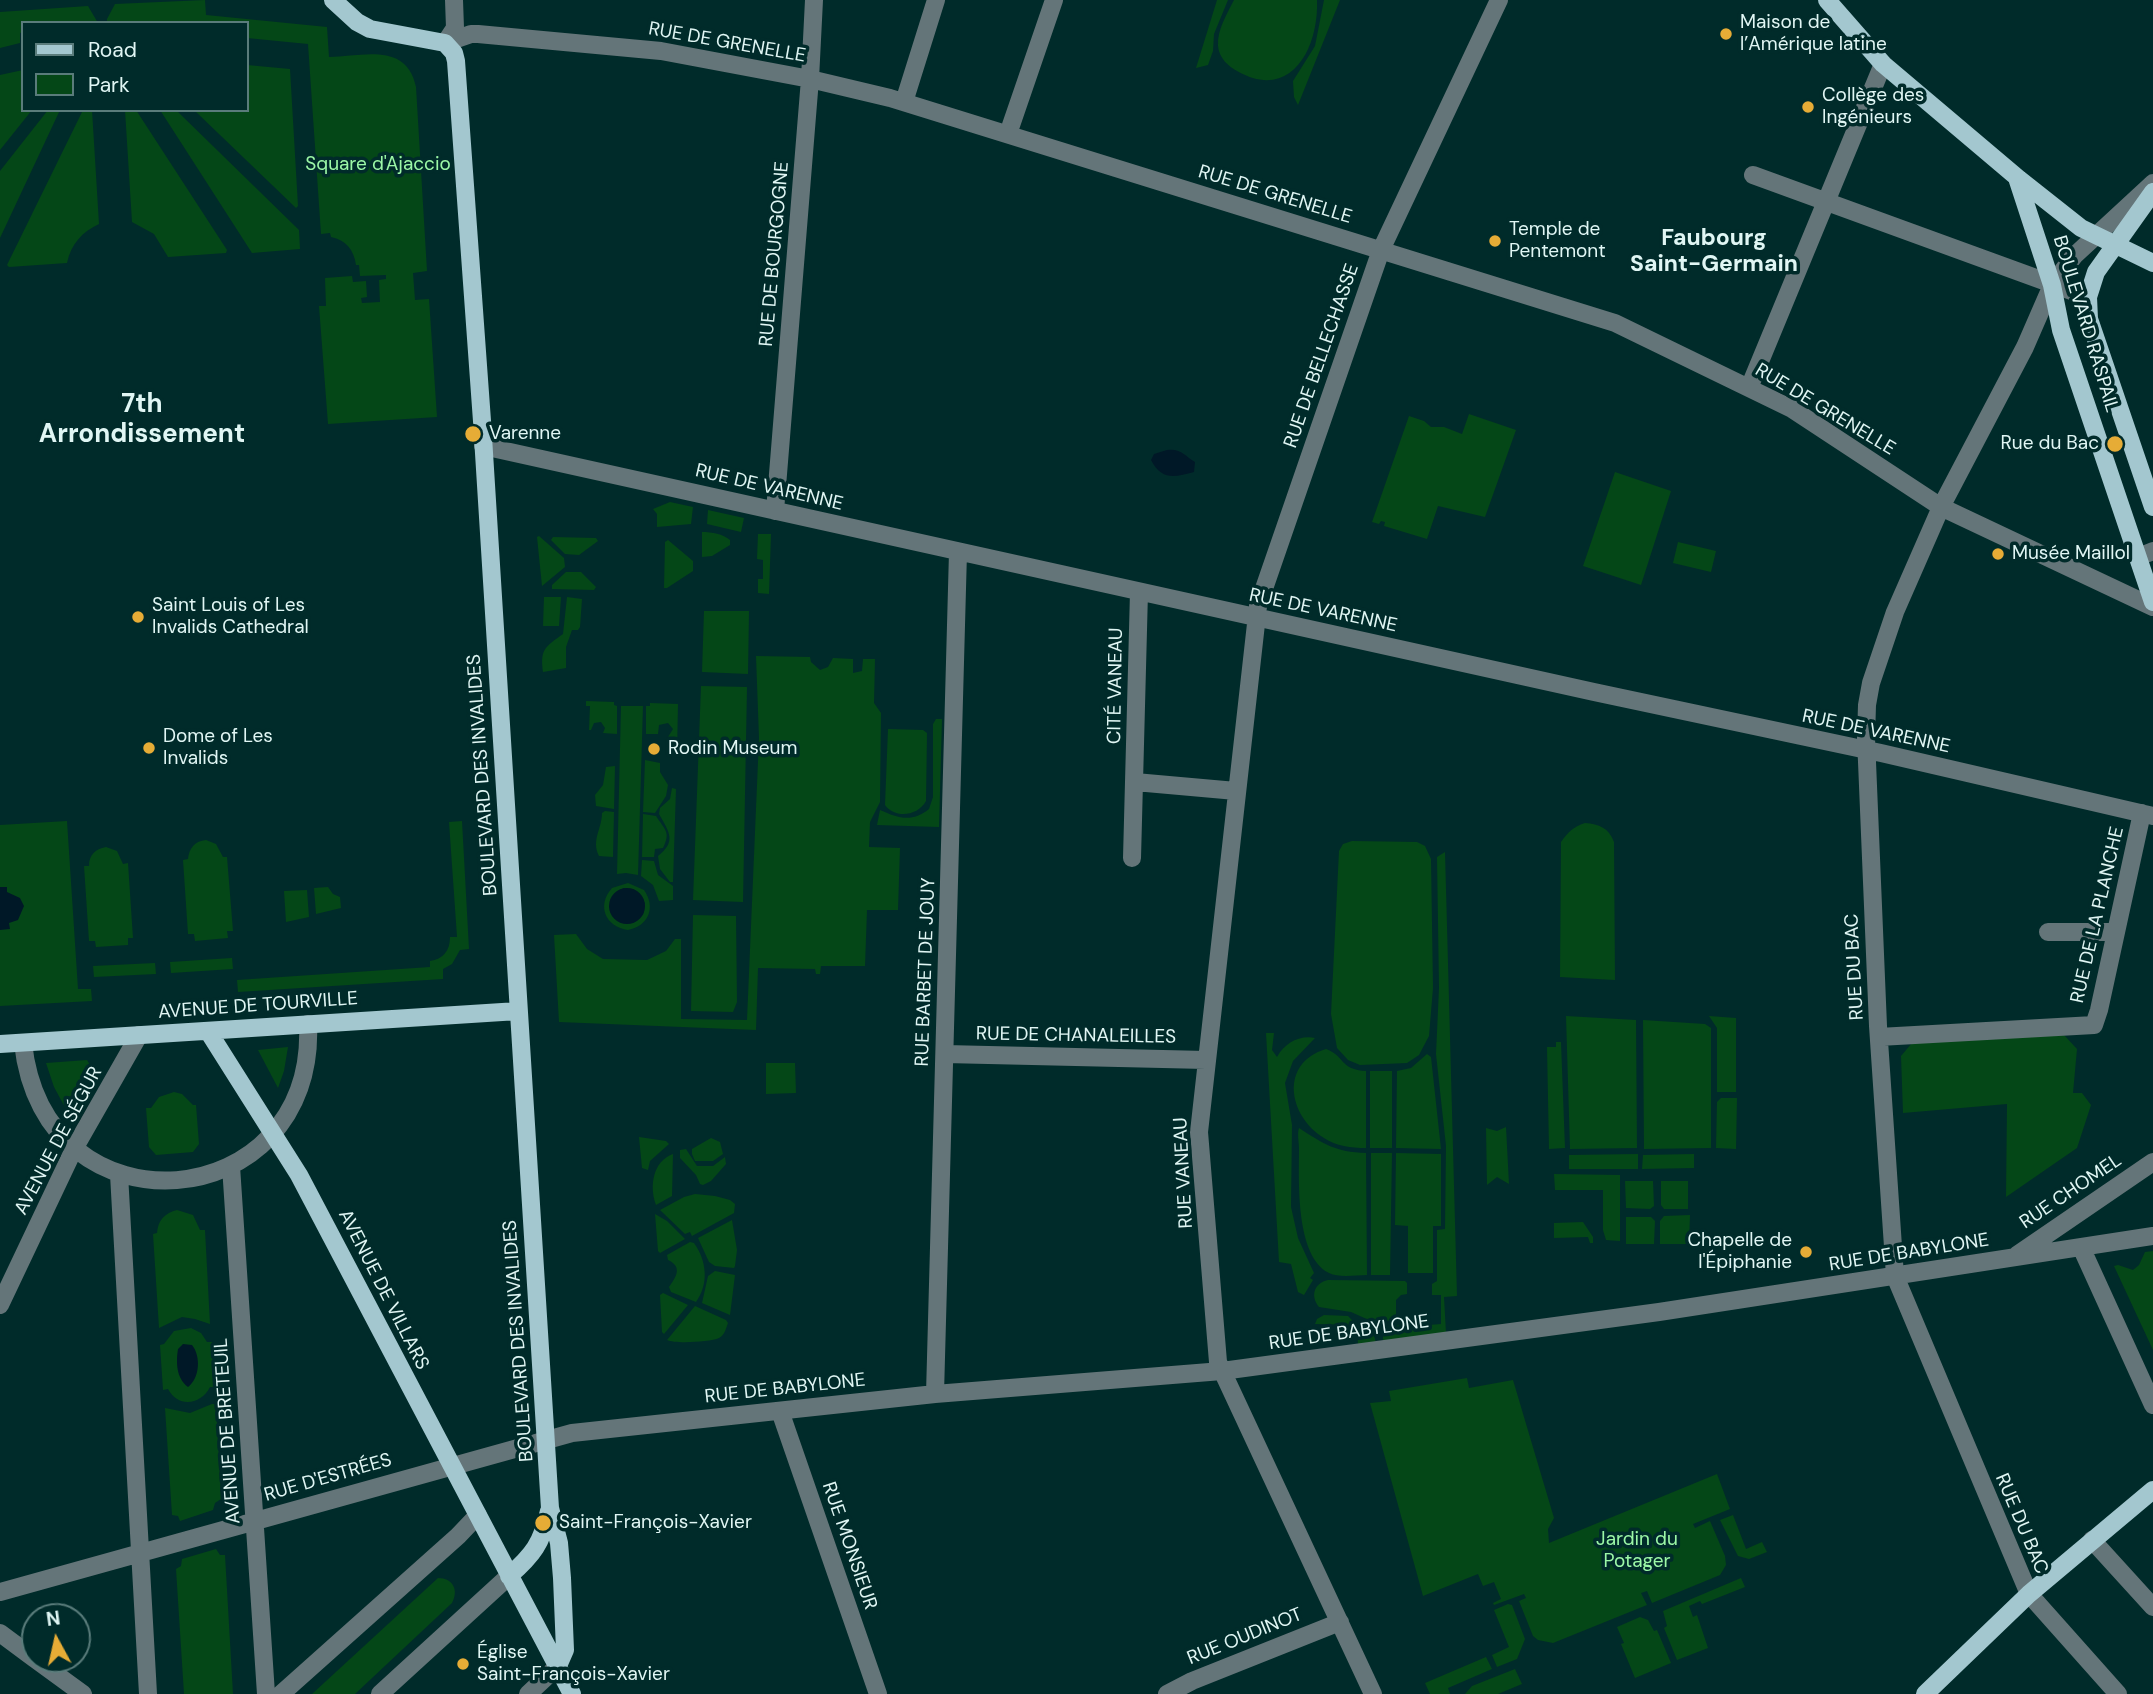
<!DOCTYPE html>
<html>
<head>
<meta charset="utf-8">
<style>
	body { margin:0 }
	#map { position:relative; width:2153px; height:1694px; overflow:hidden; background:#002b2a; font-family:"DM Sans",sans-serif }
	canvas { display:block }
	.legend { position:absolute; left:21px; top:21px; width:228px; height:91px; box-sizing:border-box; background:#002b2a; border:2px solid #5a7c7b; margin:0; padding:9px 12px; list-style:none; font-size:21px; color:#e0f6f4 }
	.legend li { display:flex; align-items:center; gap:14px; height:35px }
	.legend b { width:35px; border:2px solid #5a7c7b }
	.north { position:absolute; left:21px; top:1603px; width:70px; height:70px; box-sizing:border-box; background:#002b2a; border:2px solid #5a7c7b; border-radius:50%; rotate:352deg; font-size:19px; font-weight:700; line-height:28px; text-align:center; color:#e0f6f4 }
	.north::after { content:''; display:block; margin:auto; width:24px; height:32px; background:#e6ac36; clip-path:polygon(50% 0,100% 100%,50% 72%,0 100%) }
</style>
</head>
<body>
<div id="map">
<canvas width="2153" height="1694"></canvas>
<ul class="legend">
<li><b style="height:9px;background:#a3c7cf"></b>Road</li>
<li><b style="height:19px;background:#044717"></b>Park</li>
</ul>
<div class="north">N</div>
</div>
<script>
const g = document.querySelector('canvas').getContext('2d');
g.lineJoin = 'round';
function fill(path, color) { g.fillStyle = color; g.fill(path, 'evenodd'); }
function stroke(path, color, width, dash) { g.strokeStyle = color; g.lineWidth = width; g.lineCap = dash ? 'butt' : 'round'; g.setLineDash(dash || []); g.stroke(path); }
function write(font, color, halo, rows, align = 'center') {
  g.font = font + ' "DM Sans",sans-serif'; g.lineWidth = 7; g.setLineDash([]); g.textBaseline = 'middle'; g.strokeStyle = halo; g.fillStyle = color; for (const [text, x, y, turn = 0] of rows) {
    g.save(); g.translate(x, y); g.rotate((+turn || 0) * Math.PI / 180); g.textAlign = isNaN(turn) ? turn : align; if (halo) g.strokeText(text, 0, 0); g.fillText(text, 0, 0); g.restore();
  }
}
fill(new Path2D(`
	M205,0L206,15L327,27L329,57C363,56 407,42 416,87L427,271L413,273L415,300L429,299L437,417L328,424L319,306H326L325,278L352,276L353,282L366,281L367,297L361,298L362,303L380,302L379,280L386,279V275L360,276L359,265H356C354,250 346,240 331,237L330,233L321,234L308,44L247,38V23H107V19L115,4Z
	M1217,0H1228L1214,34L1213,51L1208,65L1196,68Z
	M1234,0H1317C1319,48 1291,102 1237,71C1228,66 1219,58 1218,46C1217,30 1227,14 1234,0Z
	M1324,0H1340L1298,105L1294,97L1293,81L1315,46Z
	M88,6L98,23H23V32L20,33V43L0,48V12Z
	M247,65L290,69L298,206L296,208L194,110H247Z
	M23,70V110H32L0,150V75Z
	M48,110H60L0,238V171Z
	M83,110H92L99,224C82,232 71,244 67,263L9,267L7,265Z
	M125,110H136L227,250L226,253L168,257L154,234L132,222Z
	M160,110H176L299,230L300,249L252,253Z
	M1469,414L1516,430L1485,517L1438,506L1427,539L1384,526L1385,522L1381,521L1379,524L1372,522L1409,416L1424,421L1431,427H1444L1462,434Z
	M1615,472L1671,491L1641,585L1583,566Z
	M670,502L693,507L691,524L657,527V514L653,509Z
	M708,510L744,518L741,532L707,524Z
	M702,532C712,532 723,534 730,540V545L712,556L702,557Z
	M758,534H771L769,594L758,593V579H763V560L757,559Z
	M539,536L564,558L565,567L542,586L537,537Z
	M553,537L596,538L598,541L579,555L565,554L551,540Z
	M668,540L693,561V571L667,588H664L665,542Z
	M1678,542L1716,551L1711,572L1673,563Z
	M566,572H581L596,587L594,590L552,589V585Z
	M544,597H561L559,626H543Z
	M567,597L582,599L580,627L578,630H572L566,647V668L543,672C540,649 545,647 563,634Z
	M704,611H749L748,674L702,672Z
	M756,656L810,657L811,662L820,670L828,667L833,658L853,659V673L862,671L863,659H875L874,703L881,713L880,802L870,822L869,847L900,848L898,910H867L865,966H821L820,974H816L815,969L758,968L756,1030L559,1022L554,935L576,934L587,949L603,959L647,960L666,951L675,939H681V1019L747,1020L759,738Z
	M701,686L747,687L743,902L693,900Z
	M586,701L614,702V705L617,706V734L603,733L605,728L601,722L594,723L591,730H589L590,706H586Z
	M650,703L678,704L677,754H669L668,737L673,729L668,723L659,725L658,734H646V706H650Z
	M621,706H643L638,875L626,873L617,874Z
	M936,719H942L939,827L877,825L880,810C898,818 912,823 929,809L933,797V724Z
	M888,729L923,730L927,733L926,801C918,816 895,819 885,805Z
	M645,760L660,763V772L668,785L666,796L655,813L643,812Z
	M615,766L614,809L596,806L595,795L603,785L606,767Z
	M672,788L676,789L673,882H670L660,869L658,856C677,841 669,832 659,814L660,808L670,799Z
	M605,811L614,812L613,857L599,856C591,840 602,829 602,813Z
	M643,814L656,816C665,830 671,832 663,848L655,849L654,857H642Z
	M67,821L78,989H91L92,1001L0,1006V825Z
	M462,821L469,949L460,950L452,964L443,969V979L238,992L237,980L430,967V961C443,959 450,951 450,937H457L449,822Z
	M1585,823C1599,824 1609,828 1614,842L1615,980L1560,977L1561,842C1568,832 1573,827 1585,823Z
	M206,840L216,844L223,857H227L233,931H227L228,938L195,941L194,934H188L183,860L188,859C189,848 195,841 206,840Z
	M1352,841L1417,842L1425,846L1431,859L1433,988L1429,1036L1419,1055L1407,1063L1360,1065L1348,1060L1337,1048L1331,1014L1339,851L1343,844Z
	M106,847L117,851L123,864L128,863L133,938H128V945L96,947L95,941H89L84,866H89C89,855 95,849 106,847Z
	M1445,852L1457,1296L1444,1297L1446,1333L1383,1341V1331L1388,1326L1411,1325V1329H1428L1429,1325L1441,1324V1295H1432V1284L1437,1281V1230L1445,1229L1446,1146L1436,1054L1439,988L1437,857Z
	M642,860L654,861L658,875L673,886V900L659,901L653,885L641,876Z
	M628,883L644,890C656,907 649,926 628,930C606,927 596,906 612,888ZM623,888L634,890L645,903L643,915L613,917L609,906Z
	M328,887L333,894L340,897L341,908L316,914L314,888Z
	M307,890L309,917L286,922L284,891Z
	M693,915L736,916L737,1002L733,1012L691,1011Z
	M232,958L233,969L171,973L170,962Z
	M155,963L156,974L94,977L93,966Z
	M1566,1016L1636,1020L1637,1148L1570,1149Z
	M1709,1016L1736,1018V1092H1717V1028Z
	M1643,1020L1705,1024L1711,1028V1148L1644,1149Z
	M1266,1033H1274L1272,1050L1277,1057C1285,1043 1299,1035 1315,1038L1293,1061L1285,1083L1292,1125L1291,1207L1298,1238L1314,1273L1310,1278L1313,1280L1304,1295L1298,1292L1291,1264L1279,1262Z
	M2064,1035L2077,1049L2073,1093H2082L2091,1105L2077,1148L2006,1197L2007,1104L1903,1113L1901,1056L1912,1043Z
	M1556,1042H1561L1565,1148L1549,1149L1547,1047H1556Z
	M288,1047L284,1071L278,1088L258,1050Z
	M1326,1049C1344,1055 1340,1070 1366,1071V1148C1351,1148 1336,1146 1324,1138C1288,1116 1279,1063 1326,1049Z
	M1427,1054L1431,1057L1441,1149L1396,1148L1397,1071L1411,1068Z
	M87,1060L90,1065L67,1111L54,1087L46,1063Z
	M766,1063H795L796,1093L766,1094Z
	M1370,1071H1392V1148H1370Z
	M174,1092L182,1094L193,1105H196L199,1144L193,1152L156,1155L149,1147L146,1108H151L159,1097Z
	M1721,1098H1737L1736,1149L1716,1148L1717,1102Z
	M1506,1127L1509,1184L1497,1177L1487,1185L1486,1128L1497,1131Z
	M1299,1128C1324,1144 1335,1152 1366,1153L1367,1275C1356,1275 1339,1278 1329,1273C1295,1256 1299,1180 1299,1149C1299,1141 1297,1134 1299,1128Z
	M639,1137L666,1141L669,1144L650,1161L648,1170L642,1168Z
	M711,1138L720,1142L723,1154L713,1161H695L692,1154V1149Z
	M686,1149L697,1166H713L725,1157L726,1164L711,1181L703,1185L700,1184L696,1175L680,1158V1150Z
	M1371,1153H1392L1390,1275H1371Z
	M1396,1153L1441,1154V1226H1433V1273H1408V1226L1395,1225Z
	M673,1154L672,1196L656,1205C649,1186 653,1161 673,1154Z
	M1638,1154V1169H1569V1155Z
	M1694,1154V1168L1642,1169L1643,1155Z
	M1554,1174L1620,1175V1241L1606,1240L1603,1230V1190H1555Z
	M1625,1181H1653L1654,1206L1650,1209L1626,1208Z
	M1661,1181H1688V1209H1664L1661,1205Z
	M695,1194L715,1196L730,1200L735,1204L734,1213L692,1236L690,1232L685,1234L660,1210L684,1197Z
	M177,1210L193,1215L200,1230H205L210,1324L195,1319L182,1317L159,1328L153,1234L157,1233C158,1220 165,1213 177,1210Z
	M655,1214L667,1221L685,1239L660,1253L658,1251Z
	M1690,1215L1689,1244H1660V1221L1664,1216Z
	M1626,1217H1651L1655,1221L1654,1244H1626Z
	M732,1220L737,1250L735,1266L734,1268L715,1266L709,1262L698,1238Z
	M1583,1222L1593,1237V1243H1590L1588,1237L1554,1238V1223Z
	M690,1242L694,1243C707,1261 709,1284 696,1302L671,1292L669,1287C676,1277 683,1267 668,1260L667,1255Z
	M2153,1251V1350L2114,1266L2118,1265L2133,1270L2139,1265L2145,1252Z
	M715,1271L735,1275L730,1315L702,1303L708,1276Z
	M1328,1280L1405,1281L1407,1283V1294L1401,1295L1396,1300V1321H1371L1351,1312L1319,1307C1310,1296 1314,1283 1328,1280Z
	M663,1293L688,1305L664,1334L662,1332L660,1295Z
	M695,1306L726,1320L728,1323C726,1328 725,1335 719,1338C710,1342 675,1344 667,1340Z
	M1324,1315L1348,1316L1357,1325H1365L1374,1335L1376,1343L1358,1345L1357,1325L1315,1324L1317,1319Z
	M191,1328L201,1333L207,1342H212L214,1387H210C201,1405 178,1408 168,1389L163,1390L160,1345L164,1344L174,1331Z
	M1467,1378L1469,1388L1513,1380L1554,1518L1548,1529L1549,1543L1717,1474L1730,1509L1693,1524L1695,1528L1710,1521L1725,1556L1726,1565L1720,1575L1652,1603L1647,1591L1641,1593L1647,1605L1553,1643L1538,1640L1533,1636L1519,1601L1526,1598L1524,1594L1494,1605L1493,1603L1501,1599L1494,1582L1483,1586L1478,1574L1423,1596L1370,1403L1391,1401L1389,1391Z
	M212,1404H216L221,1499L215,1503L213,1510L180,1521L178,1516L172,1515L165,1408L190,1413Z
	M1733,1515L1746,1549L1762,1542L1767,1552L1749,1559L1738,1556L1720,1520Z
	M216,1549L220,1555H225L233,1694H184L176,1569L181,1566L182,1559Z
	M438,1578C453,1578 459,1590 452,1603L355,1694H312Z
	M1741,1578L1745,1587L1702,1604L1700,1601L1689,1606L1693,1617L1697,1615L1708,1648L1677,1660L1664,1628L1667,1626L1663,1611Z
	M1508,1604L1512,1605L1525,1639L1517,1659L1497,1667L1492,1655L1509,1647L1494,1610Z
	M1640,1617L1648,1620L1654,1631L1657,1630L1671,1663L1635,1678L1621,1644L1624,1643L1617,1627Z
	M1486,1657L1492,1669L1448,1688L1450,1694H1430L1425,1683Z
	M1515,1669L1522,1684L1498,1694H1465L1472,1686Z`), '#044717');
fill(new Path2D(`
	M1167,450C1181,448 1185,456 1195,462L1194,472C1175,477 1162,481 1151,460L1154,454Z
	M0,887H7V892L20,898L24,906L18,920L9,923L10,929L0,930Z
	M609 906a18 18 0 1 1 36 0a18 18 0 1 1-36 0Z
	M183,1344L192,1345C201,1356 200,1378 188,1387C176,1378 176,1362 178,1349Z`), '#001827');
stroke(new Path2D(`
	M445,43L471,34H478L661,51L810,79L890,98L1615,323L1792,409L1941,507L2153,607
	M445,43L455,28L454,0
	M904,102L936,0
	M1008,134L1054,0
	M1753,175L2088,297
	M1749,388L1883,64
	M483,446L1594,692L1881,753L2153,816
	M775,511L810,79L814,0
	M2138,557L2153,551
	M1135,782L1236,791
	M1132,858L1139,592
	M2048,932H2116
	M1879,1037L2094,1025L2099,1010L2142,813
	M23,1043C44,1241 317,1217 308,1024
	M945,1054L1206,1060
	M231,1166L266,1694
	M119,1174L148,1694
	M2081,1247L2153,1405
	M2017,1255L2153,1162
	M0,1305L74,1149L139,1035
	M935,1394L958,552
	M780,1411L878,1694
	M2092,1540L2153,1607
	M0,1592L572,1433L935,1394L1222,1371L1659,1312L2153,1236
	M0,1633L35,1659
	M35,1659L83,1694
	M281,1694L458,1536L478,1515
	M380,1694L509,1576
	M528,1694L558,1666
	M1167,1694L1192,1681L1340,1622
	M1373,1694L1218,1362L1199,1132L1258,606L1381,250L1499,0
	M2118,1694L2029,1594L1895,1276L1878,1026L1866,738L1867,705L1871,683L1895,612L1941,507L2025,347L2052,285L2074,256L2153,183`), '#647579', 18);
stroke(new Path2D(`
	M333,0L357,22L370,29L445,43L454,53L456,61L482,421L550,1508L559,1543L562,1578L565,1650L558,1666
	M1827,0L1883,64L2019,179L2081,228L2153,263
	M2017,178L2052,285L2061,330L2153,602
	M2153,192L2096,272L2088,297L2089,319L2153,507
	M208,1031L299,1175L572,1694
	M0,1044L518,1011
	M509,1576C533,1555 542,1543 549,1511
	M1925,1694L2029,1594L2153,1490`), '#a3c7cf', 18);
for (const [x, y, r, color] of [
	[1726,34,7,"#e6ac36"],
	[1808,107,7,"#e6ac36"],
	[1495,241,7,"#e6ac36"],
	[473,434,9,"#e6ac36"],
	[2115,444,9,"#e6ac36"],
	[1998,554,7,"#e6ac36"],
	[138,617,7,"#e6ac36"],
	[149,748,7,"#e6ac36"],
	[654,749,7,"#e6ac36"],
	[1806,1252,7,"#e6ac36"],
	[543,1523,9,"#e6ac36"],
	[463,1664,7,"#e6ac36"]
]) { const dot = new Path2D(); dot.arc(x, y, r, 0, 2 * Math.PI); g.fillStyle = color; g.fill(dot); stroke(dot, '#002b2a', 2.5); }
write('19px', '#e0f6f4', '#002b2a', [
	["Maison de",1740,23],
	["l’Amérique latine",1740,45],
	["Collège des",1822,96],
	["Ingénieurs",1822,118],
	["Temple de",1509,230],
	["Pentemont",1509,252],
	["Varenne",489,434],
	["Rue du Bac",2099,444,"right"],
	["Musée Maillol",2012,554],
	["Saint Louis of Les",152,606],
	["Invalids Cathedral",152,628],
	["Dome of Les",163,737],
	["Invalids",163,759],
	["Rodin Museum",668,749],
	["Chapelle de",1792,1241,"right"],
	["l'Épiphanie",1792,1263,"right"],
	["Saint-François-Xavier",559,1523],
	["Église",477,1653],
	["Saint-François-Xavier",477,1675]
], 'left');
write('19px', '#e0f6f4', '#002b2a', [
	["RUE DE GRENELLE",727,43,10],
	["RUE DE GRENELLE",1275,195,17],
	["RUE DE BOURGOGNE",775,254,-85],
	["BOULEVARD RASPAIL",2085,324,73],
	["RUE DE BELLECHASSE",1322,356,-71],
	["RUE DE GRENELLE",1825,410,31],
	["RUE DE VARENNE",769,488,13],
	["RUE DE VARENNE",1323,611,12],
	["CITÉ VANEAU",1116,686,-89],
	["RUE DE VARENNE",1876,732,12],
	["BOULEVARD DES INVALIDES",483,775,-94],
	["RUE DE LA PLANCHE",2098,915,-77],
	["RUE DU BAC",1855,967,-93],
	["RUE BARBET DE JOUY",926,972,-88],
	["AVENUE DE TOURVILLE",258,1006,-4],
	["RUE DE CHANALEILLES",1076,1036,1],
	["AVENUE DE SÉGUR",59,1141,-62],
	["RUE VANEAU",1184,1173,-93],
	["RUE CHOMEL",2071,1192,-34],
	["RUE DE BABYLONE",1909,1253,-9],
	["AVENUE DE VILLARS",383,1290,63],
	["RUE DE BABYLONE",1349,1333,-8],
	["BOULEVARD DES INVALIDES",519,1341,-94],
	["RUE DE BABYLONE",785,1389,-6],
	["AVENUE DE BRETEUIL",228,1431,-94],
	["RUE D'ESTRÉES",328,1478,-16],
	["RUE DU BAC",2021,1524,67],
	["RUE MONSIEUR",849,1546,71],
	["RUE OUDINOT",1245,1637,-22]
]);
write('19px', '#9cf8a7', '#002b2a', [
	["Square d'Ajaccio",378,165],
	["Jardin du",1637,1540],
	["Potager",1637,1562]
]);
write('bold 23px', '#e0f6f4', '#002b2a', [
	["Faubourg",1714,239],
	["Saint-Germain",1714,265]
]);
write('bold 26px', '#e0f6f4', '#002b2a', [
	["7th",142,405],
	["Arrondissement",142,435]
]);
</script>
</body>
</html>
